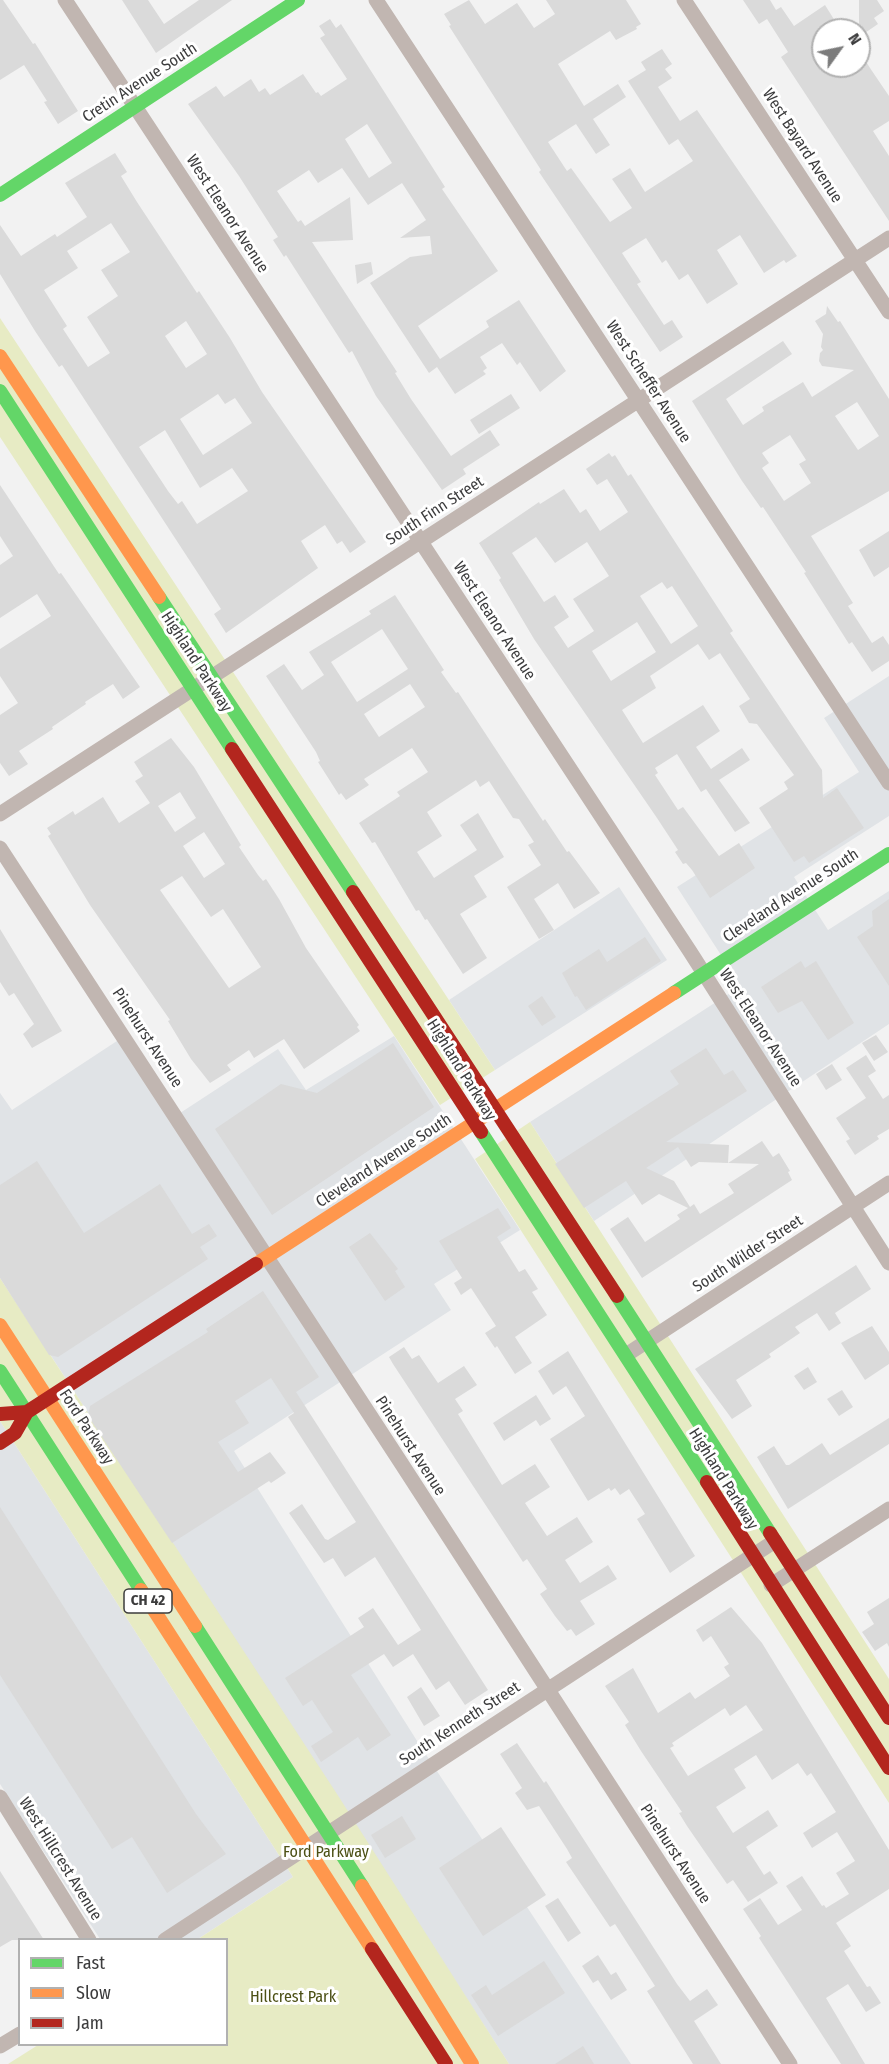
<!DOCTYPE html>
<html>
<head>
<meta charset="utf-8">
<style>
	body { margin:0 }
	#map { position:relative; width:889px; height:2064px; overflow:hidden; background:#f2f2f2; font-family:"Fira Sans Condensed",sans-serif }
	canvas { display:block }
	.legend { position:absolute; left:18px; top:1938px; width:210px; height:108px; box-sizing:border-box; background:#fff; border:2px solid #b1b1b1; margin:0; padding:8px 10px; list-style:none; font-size:18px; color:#3c3c3d }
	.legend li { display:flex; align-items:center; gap:12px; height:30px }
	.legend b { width:30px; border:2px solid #b1b1b1 }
	.north { position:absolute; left:811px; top:18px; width:60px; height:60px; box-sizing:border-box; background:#fff; border:2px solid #b1b1b1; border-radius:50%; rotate:57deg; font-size:16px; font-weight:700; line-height:24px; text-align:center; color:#3c3c3d }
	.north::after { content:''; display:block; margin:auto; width:21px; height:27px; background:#7c7c7c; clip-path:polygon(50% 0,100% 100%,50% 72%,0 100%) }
</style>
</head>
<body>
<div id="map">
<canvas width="889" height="2064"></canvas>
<ul class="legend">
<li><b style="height:8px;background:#63d668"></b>Fast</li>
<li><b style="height:8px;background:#ff974d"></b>Slow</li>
<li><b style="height:8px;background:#b3261e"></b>Jam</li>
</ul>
<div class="north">N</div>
</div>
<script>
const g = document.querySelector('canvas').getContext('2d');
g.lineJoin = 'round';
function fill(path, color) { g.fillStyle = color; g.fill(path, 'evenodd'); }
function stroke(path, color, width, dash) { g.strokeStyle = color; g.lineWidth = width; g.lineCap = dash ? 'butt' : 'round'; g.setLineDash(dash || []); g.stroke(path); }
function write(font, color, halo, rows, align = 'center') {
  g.font = font + ' "Fira Sans Condensed",sans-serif'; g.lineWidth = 6; g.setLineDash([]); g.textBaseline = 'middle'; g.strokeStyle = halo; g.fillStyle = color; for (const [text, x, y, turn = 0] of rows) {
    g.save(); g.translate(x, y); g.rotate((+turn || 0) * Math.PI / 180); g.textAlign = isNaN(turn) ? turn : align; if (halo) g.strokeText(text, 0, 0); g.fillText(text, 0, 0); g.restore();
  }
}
fill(new Path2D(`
	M889,676V816L794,877L828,930L889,891V1024L594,1221L530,1122L741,986L677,887L859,772L824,718Z
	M619,887L667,960L495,1070L449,1000Z
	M394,1036L520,1230L434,1284L451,1310L234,1451L419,1744L631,2064H509L0,1277V1093L12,1110L123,1037L174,1117L278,1049L306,1090Z
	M0,1421L293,1877L198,1939H100L0,1784Z`), '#e0e3e6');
fill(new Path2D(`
	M0,318L495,1070L440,1105L0,437Z
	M530,1122L889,1679V1803L475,1159Z
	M0,1278L337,1794L509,2064H8L38,2045L226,2044V1940L198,1939L293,1877L0,1421Z`), '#e7ebc4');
fill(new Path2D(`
	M0,0H3L33,44L35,43L78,111L58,124L44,102L47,101L24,65L0,80Z
	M122,0H148L164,24L199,0H232L156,53Z
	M469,0L485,24L517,3L534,28L555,14L546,0H626L641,24L636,27L637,29L616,40L610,31L558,64L584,106L618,84L626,97L593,119L610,145L596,154L576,124L548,142L565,168L567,171L571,168L610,222L632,208L612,179L630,168L645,192L693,161L678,139L669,145L628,81L646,70L641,62L662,49L672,64L665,69L672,78L658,87L680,121L697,110L797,256L786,263L784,260L764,273L740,235L717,250L738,284L707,304L688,274L679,280L666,260L662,263L646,238L622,253L641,282L637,284L664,325L672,320L683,337L660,352L539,172L541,170L449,26L451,25L444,14Z
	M743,0H770L776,10L781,7L794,26L825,5L835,21L816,34L823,45L818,48L823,56V66H859V51L872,71L889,96V121L873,131L889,156V221L781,57L788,52L767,19L759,24Z
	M859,0H877L884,11L874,18L878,24L859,37Z
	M330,19L336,28L341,24L445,187L442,189L498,271L418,326L440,359L489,327L486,321L519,300L566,371L540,392L520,362L517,365L502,343L480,357L487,368L483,371L486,374L455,394L437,367L429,373L370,283L410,257L432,254L430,236L400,238L426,220L402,183L368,205L342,168L318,183L309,170L277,191L298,222L301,220L305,226L350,197L353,240L312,242L397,372L395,373L411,399L451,456L490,430L500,445L463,469L466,474L442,490L376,396L352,351L349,353L286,255L284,257L273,240L278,237L239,176L188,104L216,86L224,97L251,79L259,92L265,88L270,95L303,74L316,93L318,92L321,96L347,79L320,38L325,35L319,26ZM367,124L392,163L369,178L345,139Z
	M115,153L127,172L121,176L137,202L197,293L199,291L230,338L262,392L366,542L350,553L342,541L337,544L325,525L301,541L318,568L226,633L214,614L221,609L203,581L62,365L59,367L35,331L0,274V225L21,256L55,234L57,237L87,217L65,183ZM111,223L130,252L101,270L118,296L87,317L110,353L88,367L63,329L67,326L44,290L78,268L67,251ZM186,321L207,354L186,368L165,336ZM218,394L225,404L235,398L252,423L203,455L180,419ZM165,430L200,488L232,468L248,491L197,524L182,501L178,504L168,491L139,447Z
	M371,262L373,274L357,284L355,265Z
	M827,306L838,322L840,321L889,399V491L811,536L853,603L848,606L872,643L883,636L889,645V661L872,672L852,642L849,644L804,573L806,572L763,507L761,508L742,481L692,401L783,341L792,354L726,399L743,425L764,411L762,407L803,382L812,397L854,370L822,366L819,361L820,353L823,350L821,347L823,334L815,321L826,314ZM857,402L879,436L858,450L835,416ZM790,435L806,460L799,464L811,483L784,501L762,468L769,463L762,453Z
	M511,394L520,408L479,434L470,420Z
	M609,453L612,457L615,455L628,476L631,474L733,631L730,633L822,770L823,798L837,788L864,828L809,863L804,856L794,862L759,808L788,789L784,782L794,775L757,724L749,723L739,706L750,699L720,653L709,660L698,644L650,676L656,688L622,710L643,743L703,705L720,731L696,747L711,769L742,748L750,760L719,780L750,823L735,832L706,789L701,792L677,754L655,768L658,773L655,775L678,810L683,807L719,856L739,843L755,868L710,898L692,870L686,863L683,864L675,852L678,850L657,818L534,639L499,580L501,578L479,543L539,502L540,504L564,489L580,513L586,509L600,531L628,512L607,479L597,485L586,469ZM536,537L555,563L587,542L609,576L573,599L594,631L568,648L554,627L569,617L555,595L544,602L512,553ZM662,582L667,589L672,586L698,626L671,644L640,596ZM637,622L656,652L611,681L592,651Z
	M0,485L59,574L61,573L140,687L123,699L113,684L85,702L86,704L52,727L53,729L19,751L28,764L9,776L0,763V715L18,703L0,676V649L51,616L37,594L0,618V565L13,556L0,536Z
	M889,531V567L874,577L859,550Z
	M395,595L444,670L441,672L456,693L458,692L543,821L545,819L567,852L569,851L600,893L574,909L558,883L534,899L554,930L539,939L507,887L541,865L528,845L534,842L519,819L513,818L489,781L480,787L476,780L427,812L442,836L417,852L434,878L477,850L460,825L478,813L504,857L474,876L487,897L460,914L487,958L463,974L427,919L425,920L419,910L416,911L375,842L372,843L359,823L400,796L397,792L428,772L412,748L364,779L369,785L346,800L341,793L339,795L318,762L320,761L316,752L266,676L284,664L302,690L324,675L309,652L371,614L369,611ZM382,629L408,669L357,702L331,662ZM410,684L425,707L379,737L364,714Z
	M171,738L194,767L241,845L239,847L258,875L263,881L266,879L279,899L306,948L359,1025L357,1027L360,1031L304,1069L284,1039L254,1058L249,1050L227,1065L231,1070L210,1083L191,1059L168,1021L170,1020L90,905L48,836L51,834L47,828L73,811L75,815L103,797L119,823L150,803L135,781L143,776L134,762ZM180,792L196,818L175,832L158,806ZM204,832L225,864L204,878L183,846ZM182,876L211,917L223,909L261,967L229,988L160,890Z
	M889,899V986L857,937L873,926L872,911Z
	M0,929L62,1031L32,1048L23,1034L34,1024L14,993L9,996L0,982Z
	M645,937L661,961L586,1010L577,996L575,997L562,973L599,949L607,962Z
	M801,961L805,968L816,961L854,1023L828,1040L802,1001L778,1013L761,987Z
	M542,996L556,1017L542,1026L528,1006Z
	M876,1035L888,1052L874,1061L862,1043Z
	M393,1043L434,1107L272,1215L215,1129L281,1084L317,1093Z
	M706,1048L724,1075L733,1070L747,1091L666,1142L729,1145L728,1163L762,1141L773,1157L779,1153L790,1171L788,1172L792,1180L642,1278L610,1229L628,1217L645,1242L680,1219L677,1215L688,1208L659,1194L642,1205L626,1181L584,1208L555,1164L679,1084L670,1071ZM678,1147L691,1167L699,1162L759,1164L728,1184L734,1193L700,1214L694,1204L690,1207L674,1181L646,1168Z
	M866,1055L876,1071L868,1076L883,1099L889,1095V1129L877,1136L879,1139L855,1155L846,1141L850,1139L836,1118L866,1098L846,1068Z
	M832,1064L842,1080L826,1090L816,1074Z
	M37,1161L84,1233L160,1184L192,1234L209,1224L217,1236L200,1247L208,1259L58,1357L49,1355L0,1278V1185Z
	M498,1208L511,1228L497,1237L519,1272L525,1269L538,1289L532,1292L547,1315L515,1337L532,1363L515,1374L497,1346L495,1348L485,1333L496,1326L471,1288L461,1295L454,1283L462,1278L439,1241Z
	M370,1233L398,1269L395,1271L405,1287L385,1301L349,1247Z
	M856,1265L871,1289L835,1313L841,1323L829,1331L817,1313L795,1327L800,1333L769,1354L771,1357L736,1380L752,1406L732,1419L695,1369Z
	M263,1291L319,1377L296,1392L488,1690L465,1705L449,1681L436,1690L413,1654L393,1667L384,1654L351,1675L391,1735L367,1751L358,1737L321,1762L311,1746L333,1732L312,1700L303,1706L285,1678L364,1627L358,1618L373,1608L398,1645L421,1630L375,1557L345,1577L333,1558L324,1563L289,1513L302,1504L325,1539L328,1540L356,1522L288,1417L294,1413L271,1378L235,1401L249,1423L218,1442L238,1472L270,1452L286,1473L271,1483L269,1481L172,1543L88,1416L90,1406L208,1332L206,1329Z
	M872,1326L889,1352V1364L865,1380L841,1343Z
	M404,1347L412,1359L419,1355L438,1383L464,1366L477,1385L455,1399L463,1411L458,1414L502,1485L535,1464L550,1487L525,1503L547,1536L577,1517L593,1542L565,1560L580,1583L608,1565L617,1579L580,1601L595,1624L576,1636L571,1629L567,1631L555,1616L540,1594L547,1589L527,1559L523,1562L393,1364L389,1357Z
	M568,1351L695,1556L670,1573L637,1519L645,1514L629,1489L620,1495L615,1488L611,1491L609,1488L588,1501L550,1439L585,1416L566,1386L553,1395L538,1371Z
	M808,1367L817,1382L804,1390L794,1376Z
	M842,1390L853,1407L839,1416L827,1399Z
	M536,1395L551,1419L540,1426L536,1420L504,1441L493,1423Z
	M889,1418V1444L788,1509L757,1457L774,1446L786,1465H789L822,1443L830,1455Z
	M0,1507L196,1814L226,1854L167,1893L132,1837L112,1849L0,1675Z
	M889,1598V1647L887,1643L875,1651L862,1632L874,1624L867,1612Z
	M731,1607L762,1643L889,1850V1889L836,1923L851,1946L844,1951L867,1987L870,1986L881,2003L866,2012L848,1984L826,1998L865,2064H841L759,1938L761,1936L743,1909L760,1898L778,1925L802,1910L786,1886L802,1876L822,1906L824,1905L826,1908L849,1894L836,1873L855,1861L837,1832L812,1848L803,1833L836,1812L811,1773L807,1776L798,1763L772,1780L756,1755L734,1769L746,1788L716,1807L733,1833L768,1810L778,1826L746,1847L764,1875L770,1871L778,1883L748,1902L733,1880L727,1884L687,1826L679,1813L682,1812L641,1751L625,1725L629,1722L605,1686L633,1668L658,1713L690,1692L695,1699L730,1676L724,1667L729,1664L711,1636L703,1642L696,1630ZM746,1705L763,1730L688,1776L670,1748L674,1746L672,1743L725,1708L730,1716Z
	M421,1687L440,1716L424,1726L407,1697Z
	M517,1743L544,1783L546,1781L677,1984L690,2001L707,1989L718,2005L694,2021L721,2064H693L647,1991L655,1986L615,1924L610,1927L566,1862L572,1858L567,1849L539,1806L527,1810L515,1793L522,1788L500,1754Z
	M402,1816L416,1839L385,1858L371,1835Z
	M501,1827L546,1895L483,1936L439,1868Z
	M0,1871L44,1940H12L0,1947Z
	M558,1898L581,1933L568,1942L545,1906Z
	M598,1955L611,1975L616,1972L627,1990L611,2000L598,1980L593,1983L582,1966Z
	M544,1961L565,1993L498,2036L471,1995L486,1985L492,1995Z
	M583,2046L594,2064H555Z`), '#dadada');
stroke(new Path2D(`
	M65,0L689,950L889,1263
	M376,0L889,783
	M684,0L889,312
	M0,814L889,238
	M0,848C266,1251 527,1659 790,2064
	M626,1355L889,1183
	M771,1585L889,1509
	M0,1797L89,1940
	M165,1940L775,1541
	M0,2046L20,2034`), '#c1b6b1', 15);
stroke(new Path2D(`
	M0,195L298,0
	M0,391L232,749
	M159,597L353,892
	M674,993L889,854
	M481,1132L707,1482
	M617,1296L770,1533
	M0,1371L141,1590
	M195,1626L362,1886`), '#63d668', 14);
stroke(new Path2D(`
	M0,356L159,597
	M256,1264L674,993
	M0,1325L195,1626
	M141,1590L372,1949
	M362,1886L472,2064`), '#ff974d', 14);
stroke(new Path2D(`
	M232,749L481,1132
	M353,892L617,1296
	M0,1414L27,1412
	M0,1443L15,1433L27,1412L256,1264
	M707,1482L889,1768
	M770,1533L889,1718
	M372,1949L446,2064`), '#b3261e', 14);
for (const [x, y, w] of [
	[148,1601,48]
]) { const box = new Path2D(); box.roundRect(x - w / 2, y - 12, w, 24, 4.5); g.fillStyle = '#fff'; g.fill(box); stroke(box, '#3c3c3d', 1.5); }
write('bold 15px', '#3c3c3d', null, [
	["CH 42",148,1601]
]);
write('16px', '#3c3c3d', '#fff', [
	["Cretin Avenue South",140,83,-33],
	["West Bayard Avenue",802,146,57],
	["West Eleanor Avenue",227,214,57],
	["West Scheffer Avenue",648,382,57],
	["South Finn Street",435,511,-33],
	["West Eleanor Avenue",494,621,57],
	["Highland Parkway",196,662,57],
	["Cleveland Avenue South",791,896,-33],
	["West Eleanor Avenue",760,1028,57],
	["Pinehurst Avenue",147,1038,57],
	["Highland Parkway",461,1070,58],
	["Cleveland Avenue South",384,1161,-33],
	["South Wilder Street",748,1254,-33],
	["Ford Parkway",86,1427,57],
	["Pinehurst Avenue",410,1446,57],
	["Highland Parkway",723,1479,58],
	["South Kenneth Street",460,1724,-33],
	["Pinehurst Avenue",675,1854,57],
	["West Hillcrest Avenue",60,1859,58]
]);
write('16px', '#4c5015', '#fff', [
	["Ford Parkway",326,1853],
	["Hillcrest Park",293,1998]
]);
</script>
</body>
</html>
